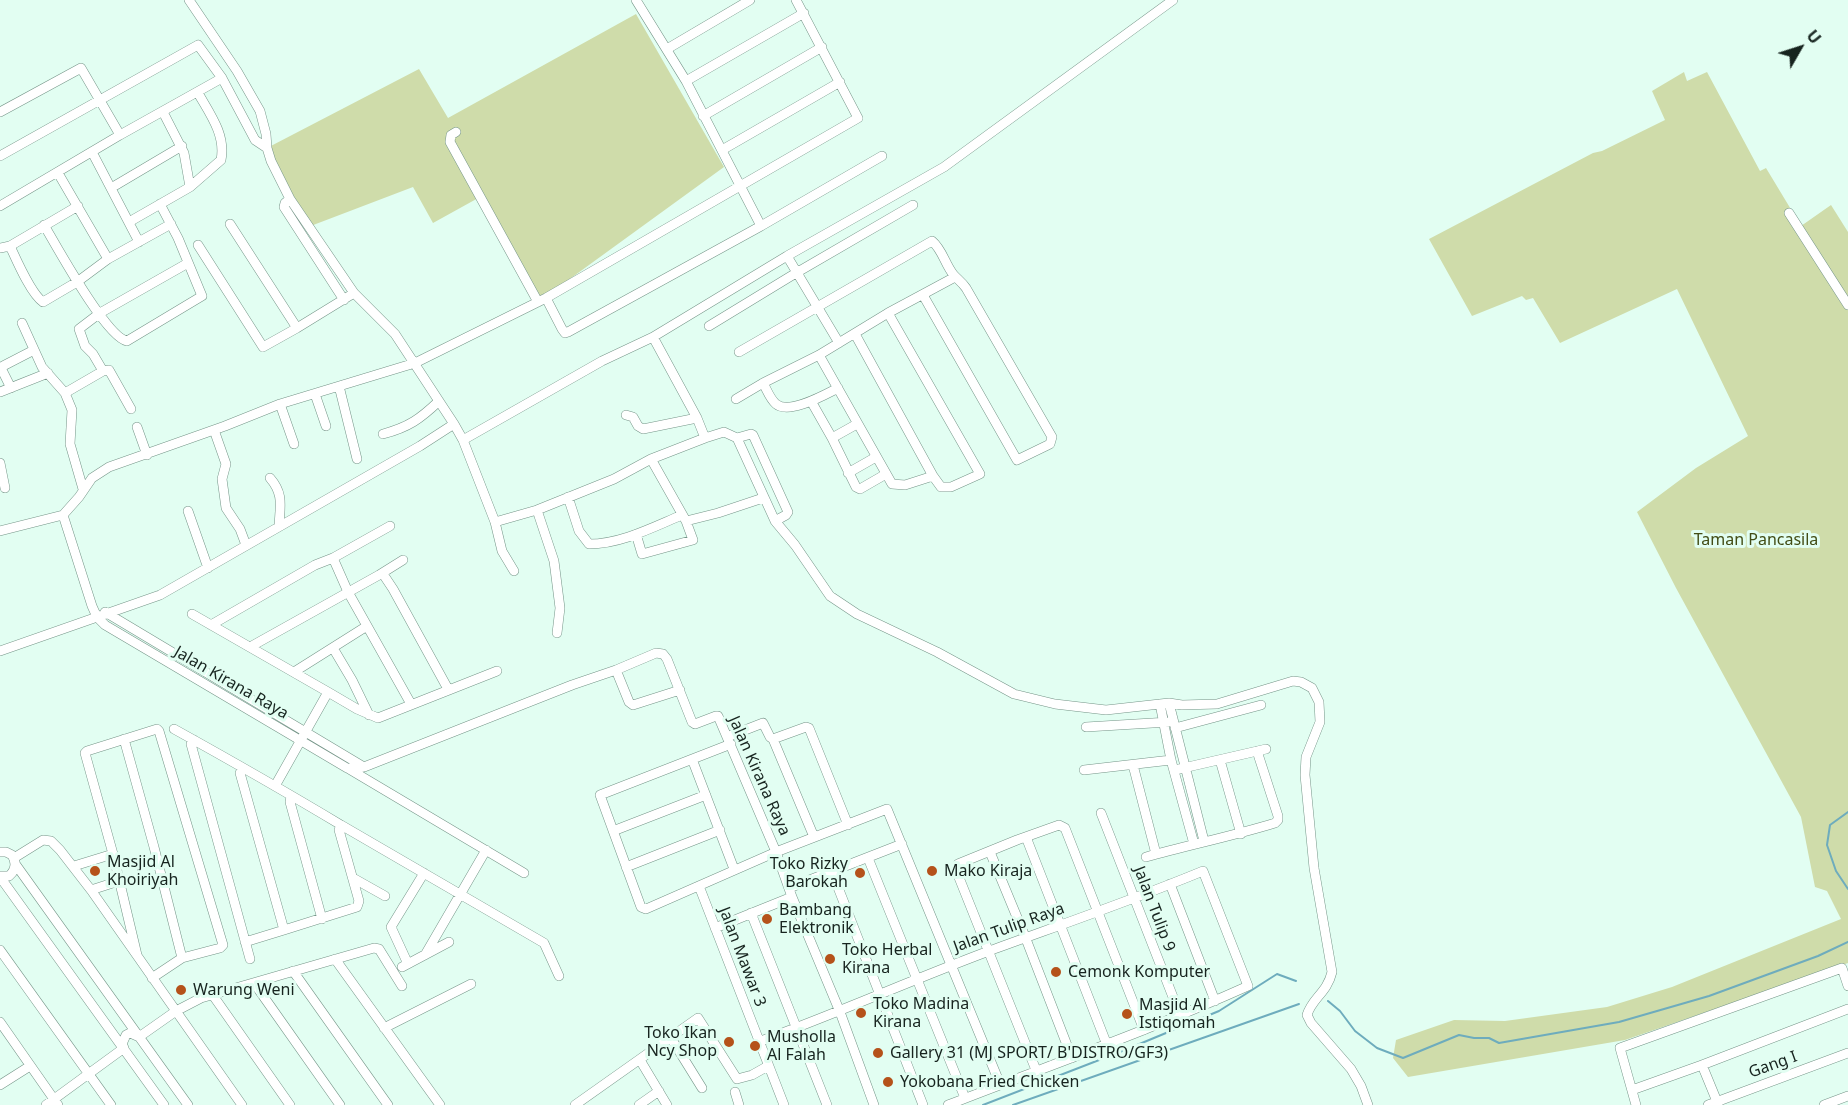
<!DOCTYPE html>
<html>
<head>
<meta charset="utf-8">
<style>
	body { margin:0 }
	#map { position:relative; width:1848px; height:1105px; overflow:hidden; background:#e2fef2; font-family:"Noto Sans",sans-serif }
	canvas { display:block }
	.north { position:absolute; left:1770px; top:18px; width:60px; height:60px; -webkit-text-stroke:4px #e2fef2; paint-order:stroke; rotate:51deg; font-size:16px; font-weight:700; line-height:24px; text-align:center; color:#17241f }
	.north::after { content:''; display:block; margin:auto; width:21px; height:27px; background:#17241f; clip-path:polygon(50% 0,100% 100%,50% 72%,0 100%) }
</style>
</head>
<body>
<div id="map">
<canvas width="1848" height="1105"></canvas>
<div class="north">U</div>
</div>
<script>
const g = document.querySelector('canvas').getContext('2d');
g.lineJoin = 'round';
function fill(path, color) { g.fillStyle = color; g.fill(path, 'evenodd'); }
function stroke(path, color, width, dash) { g.strokeStyle = color; g.lineWidth = width; g.lineCap = dash ? 'butt' : 'round'; g.setLineDash(dash || []); g.stroke(path); }
function write(font, color, halo, rows, align = 'center') {
  g.font = font + ' "Noto Sans",sans-serif'; g.lineWidth = 6; g.setLineDash([]); g.textBaseline = 'middle'; g.strokeStyle = halo; g.fillStyle = color; for (const [text, x, y, turn = 0] of rows) {
    g.save(); g.translate(x, y); g.rotate((+turn || 0) * Math.PI / 180); g.textAlign = isNaN(turn) ? turn : align; if (halo) g.strokeText(text, 0, 0); g.fillText(text, 0, 0); g.restore();
  }
}
fill(new Path2D(`
	M636,14L724,167L538,302L480,197L433,223L413,187L308,227L267,148L419,69L448,118Z
	M1684,72L1687,81L1707,72L1760,171L1766,168L1801,226L1831,205L1848,232V963L1625,1040L1408,1077L1393,1058L1396,1040L1454,1020L1505,1021L1607,1007L1672,987L1841,919L1827,891L1815,887L1801,817L1676,588L1637,512L1696,468L1748,436L1677,289L1560,343L1533,298L1526,300L1522,296L1472,316L1429,239L1593,153L1602,151L1665,120L1652,91Z`), '#cfdcaa');
stroke(new Path2D(`
	M1848,812L1830,825L1827,845L1836,871L1848,889
	M1328,1001L1340,1011L1355,1031L1377,1048L1403,1058L1459,1035L1474,1038H1489L1499,1043L1619,1022L1709,996L1818,956L1848,942
	M983,1105L1125,1050L1219,1011L1277,974L1296,981
	M1013,1105L1299,1004`), '#6eacbd', 2);
const minor = new Path2D(`
	M189,0L237,71L260,111L266,134L267,148L271,161L290,199L354,293L395,334L454,424L463,440L495,522L537,510L614,479L651,459L705,438L724,432L737,438L775,521L795,545L830,596L857,614L937,652L1014,694L1055,704L1106,710L1169,703L1182,705L1217,704L1293,681L1301,682L1312,688L1319,702L1320,722L1306,757L1305,775L1314,868L1332,972C1327,993 1312,998 1307,1015L1311,1023L1351,1069L1361,1086L1368,1105
	M636,0L686,81L761,226
	M667,49L750,0
	M686,81L804,13
	M0,112L81,68L120,135
	M163,112L184,153L190,187
	M703,116L822,47
	M456,132L451,135L450,142L538,302
	M722,150L840,82
	M92,152L139,242
	M0,156L198,45L222,78L255,140L267,148
	M58,173L108,259
	M111,188L182,146
	M290,199L285,203L284,207L344,300
	M0,206L120,135L222,78
	M1789,213L1848,305
	M129,222L190,187L221,160C226,135 210,114 198,93
	M230,224L297,328
	M44,225C57,247 106,337 127,341L202,296L178,238L160,204
	M198,245L263,347L297,328L354,293
	M10,246C17,261 31,294 43,302L77,282L108,259L171,224
	M0,248L10,246L78,206
	M787,256L839,343
	M546,298L562,329L565,333L568,332L761,226L882,156
	M22,323L42,367L65,393L103,371L109,370L131,409
	M709,326L796,273L913,205
	M855,334L933,476
	M653,337L697,418L705,438
	M739,352L932,241C942,249 945,264 953,274C957,279 961,281 966,288L1052,437L1050,444L1017,460L923,295
	M819,355L892,484L905,485L933,476L941,487H951L980,474L888,313
	M103,371L93,354L85,346L79,329L100,313L188,263
	M339,386L357,459
	M11,388L2,370L3,366L34,350
	M838,388C824,395 789,415 776,404C770,399 767,390 763,383L819,355L888,313L955,277
	M0,392L48,373
	M65,393L72,410L70,444L83,489
	M315,394L326,426
	M736,399L763,383
	M811,401L832,438L856,487L860,489L886,474
	M280,404L294,444
	M626,415L633,417L638,426L643,429L697,418
	M137,427L147,455
	M214,430L226,464L222,479L226,508L240,529L246,545
	M383,434C409,427 420,419 439,401
	M737,438L751,434L753,435L788,512L786,515L775,521
	M832,438L857,424
	M463,440L602,361L653,337L787,256L944,167L1173,0
	M0,463L5,488
	M848,473L876,457
	M270,478C284,494 280,506 279,526
	M568,497L579,531L589,544C621,544 653,527 682,515
	M537,510L554,561L560,608L557,633
	M188,511L208,568
	M63,515L92,606L97,617L105,625L347,768L356,769L364,767L572,685L616,670L656,653L663,654L667,659L692,722L695,724L716,716H718L776,852L792,897L840,1012L874,1105
	M63,515L79,497L92,478L109,467L225,426L280,404L415,363L546,298L858,118L796,0
	M686,521L718,513L763,498
	M495,522L502,551L514,571
	M0,531L63,515
	M636,534L642,554L693,540L686,521L651,459
	M333,558L348,592L411,704
	M383,574L393,589L448,689
	M105,612L364,767
	M192,614L328,692
	M211,625L315,565L333,558L390,526
	M250,647L379,575L403,560
	M333,648L352,680L369,715
	M0,651L160,595L420,446L454,424
	M616,670L629,702L633,705L680,690
	M294,672L367,626
	M1169,703L1204,841
	M1160,704L1171,760L1194,844
	M1086,727L1169,722
	M1175,728L1261,705
	M174,729C230,760 286,792 341,825L339,830L359,901L357,907L284,930L240,773L243,768
	M727,737L763,723L770,737L773,739L806,727L809,728L848,825
	M124,739L154,847L182,958
	M773,739L814,837
	M194,740L191,744L250,959
	M731,744L600,795L641,907L646,909L776,852L887,809L1000,1084
	M692,759L734,869
	M1220,760L1241,834
	M1133,765L1156,854
	M349,769L524,873
	M1179,769L1266,749
	M1084,770L1171,760
	M275,786L328,692L357,709L378,718L497,671
	M291,796L290,802L322,919
	M1101,813L1180,1015
	M341,825L544,943L559,976
	M613,831L706,795
	M1026,837L1107,1045
	M0,852H6L12,855C17,863 16,870 9,876H0
	M990,852L1026,939L1072,1058
	M1146,857C1189,845 1233,836 1275,823L1278,820V816L1257,751
	M14,858L43,840L51,841L60,850L91,890L242,1105
	M868,858L965,1098
	M16,865L188,1105
	M74,866L113,854
	M626,867L720,830
	M832,872L923,1105
	M0,877L164,1105
	M353,878L385,896
	M1170,884L1215,1001
	M699,886L784,1105
	M789,888L902,844
	M91,890L119,881
	M751,913L827,1105
	M715,928L792,897
	M245,942L284,930
	M0,950L111,1105
	M137,955L113,854L85,753L87,751L157,729L159,731L223,945L220,948L182,958L152,978
	M425,955L486,850
	M335,959L440,1105
	M408,964L391,927L424,873
	M402,967L449,942
	M293,971L388,1105
	M254,983L340,1105
	M212,994L290,1105
	M0,1022L58,1105
	M384,1028L471,984
	M139,1037L176,1011L201,998L374,948L379,949L402,986
	M671,1038L702,1088
	M758,1042C836,1014 911,980 989,951C1060,925 1133,900 1203,871L1248,986C1150,1030 1048,1066 948,1105
	M124,1048L122,1044L126,1035L130,1033L139,1037
	M640,1060L667,1105
	M1702,1065L1718,1104
	M1036,1070L956,870L958,864L1017,840L1059,825L1065,828L1144,1030
	M0,1085L30,1066
	M1632,1090L1702,1065L1848,1009
	M735,1092L739,1105
	M46,1105L124,1048
	M575,1105L698,1018L737,1079L752,1075L768,1066
	M639,1105L659,1091
	M1636,1105L1620,1048L1842,968L1848,986
	M1708,1105L1848,1053
	M1824,1105L1848,1096`);
stroke(minor, '#759588', 10);
stroke(minor, '#fff', 9);
for (const [x, y, r, color] of [
	[95,871,6,"#b5521a"],
	[932,871,6,"#b5521a"],
	[860,873,6,"#b5521a"],
	[767,919,6,"#b5521a"],
	[830,959,6,"#b5521a"],
	[1056,972,6,"#b5521a"],
	[181,990,6,"#b5521a"],
	[861,1013,6,"#b5521a"],
	[1127,1014,6,"#b5521a"],
	[729,1042,6,"#b5521a"],
	[755,1046,6,"#b5521a"],
	[878,1053,6,"#b5521a"],
	[888,1082,6,"#b5521a"]
]) { const dot = new Path2D(); dot.arc(x, y, r, 0, 2 * Math.PI); g.fillStyle = color; g.fill(dot); stroke(dot, '#e2fef2', 2); }
write('16px', '#424d15', '#e2fef2', [
	["Taman Pancasila",1756,540]
]);
write('16px', '#17241f', '#e2fef2', [
	["Jalan Kirana Raya",231,683,30],
	["Jalan Kirana Raya",759,776,66],
	["Jalan Tulip 9",1154,909,69],
	["Jalan Tulip Raya",1009,928,-20],
	["Jalan Mawar 3",742,957,69],
	["Gang I",1773,1065,-20]
]);
write('16px', '#17241f', '#e2fef2', [
	["Masjid Al",107,862],
	["Khoiriyah",107,880],
	["Toko Rizky",848,864,"right"],
	["Barokah",848,882,"right"],
	["Mako Kiraja",944,871],
	["Bambang",779,910],
	["Elektronik",779,928],
	["Toko Herbal",842,950],
	["Kirana",842,968],
	["Cemonk Komputer",1068,972],
	["Warung Weni",193,990],
	["Toko Madina",873,1004],
	["Kirana",873,1022],
	["Masjid Al",1139,1005],
	["Istiqomah",1139,1023],
	["Toko Ikan",717,1033,"right"],
	["Ncy Shop",717,1051,"right"],
	["Musholla",767,1037],
	["Al Falah",767,1055],
	["Gallery 31 (MJ SPORT/ B'DISTRO/GF3)",890,1053],
	["Yokobana Fried Chicken",900,1082]
], 'left');
</script>
</body>
</html>
